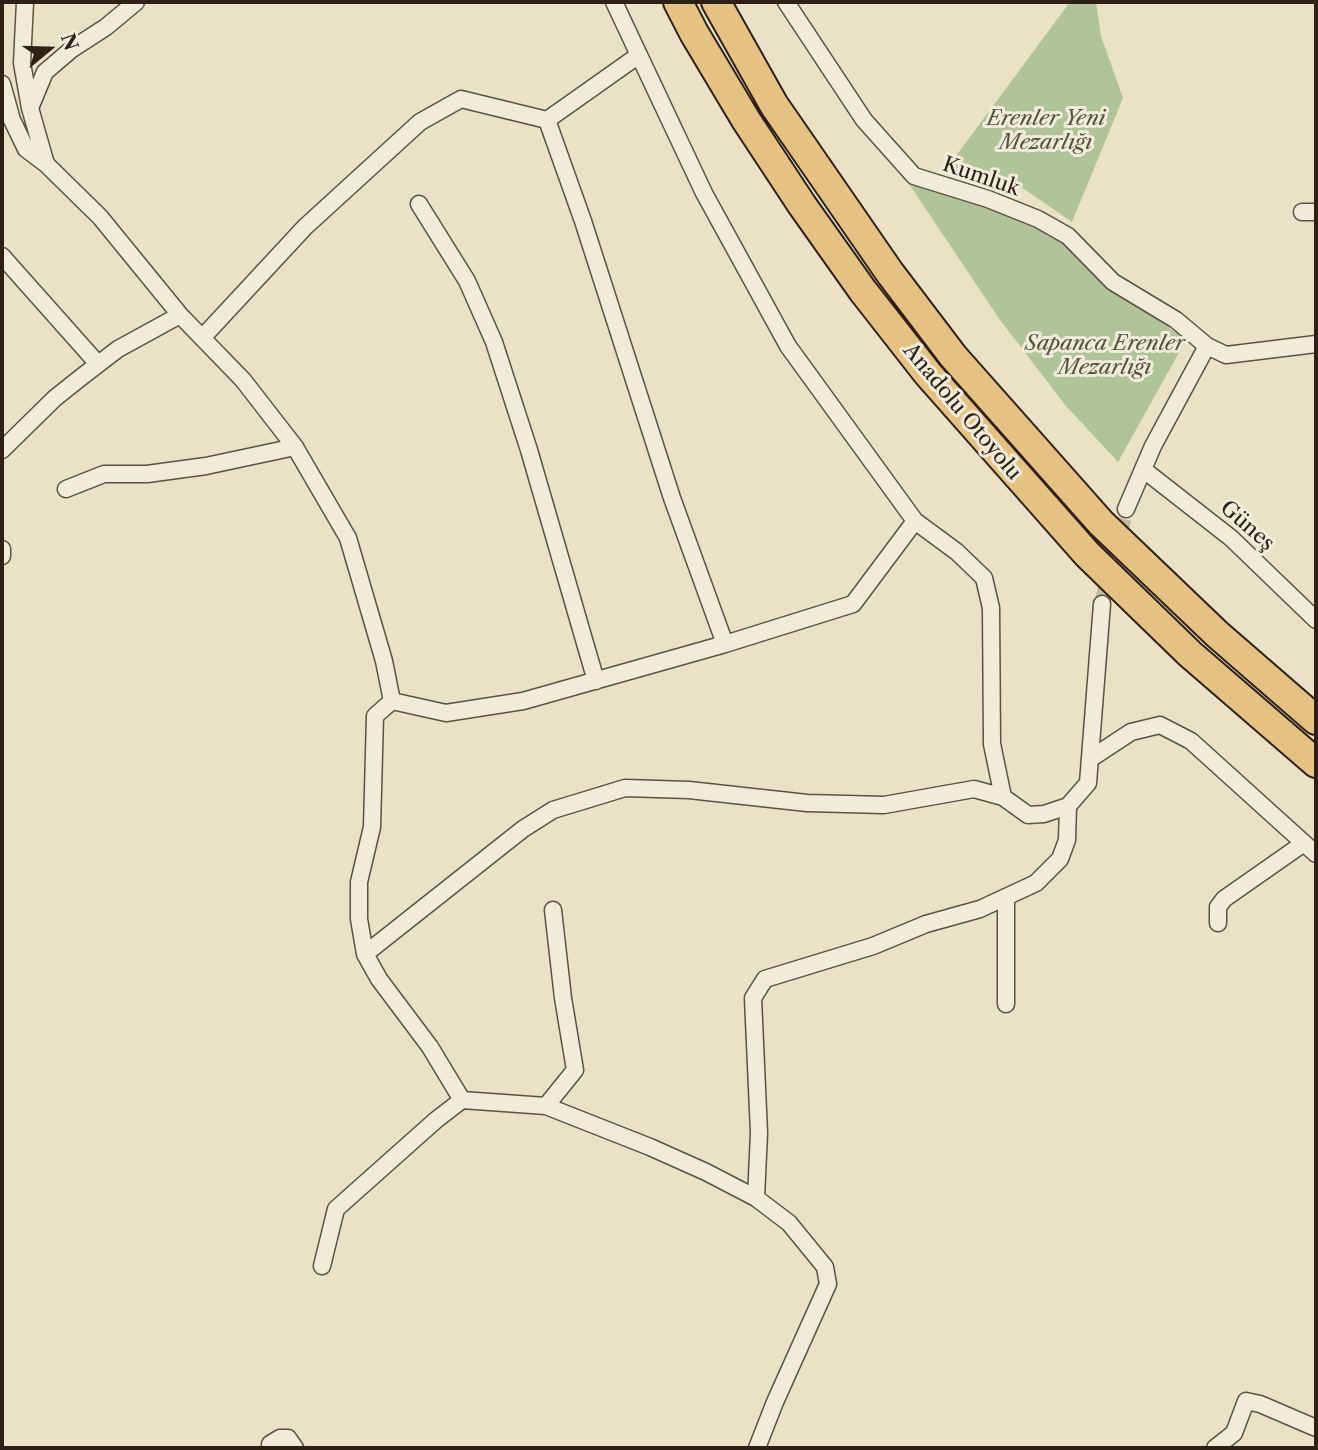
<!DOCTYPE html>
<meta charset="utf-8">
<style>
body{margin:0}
#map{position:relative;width:1318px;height:1450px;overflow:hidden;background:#eae2c6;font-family:"Libre Caslon Text",serif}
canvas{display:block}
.frame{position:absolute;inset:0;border:4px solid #2f2016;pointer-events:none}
.north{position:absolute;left:14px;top:14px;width:70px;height:70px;-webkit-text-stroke:5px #f1ecda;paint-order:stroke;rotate:71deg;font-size:19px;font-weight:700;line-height:28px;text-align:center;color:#2f2016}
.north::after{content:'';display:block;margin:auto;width:24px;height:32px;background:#2f2016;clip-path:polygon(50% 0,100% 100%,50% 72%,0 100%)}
</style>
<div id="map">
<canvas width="1318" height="1450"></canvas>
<div class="frame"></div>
<div class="north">N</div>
</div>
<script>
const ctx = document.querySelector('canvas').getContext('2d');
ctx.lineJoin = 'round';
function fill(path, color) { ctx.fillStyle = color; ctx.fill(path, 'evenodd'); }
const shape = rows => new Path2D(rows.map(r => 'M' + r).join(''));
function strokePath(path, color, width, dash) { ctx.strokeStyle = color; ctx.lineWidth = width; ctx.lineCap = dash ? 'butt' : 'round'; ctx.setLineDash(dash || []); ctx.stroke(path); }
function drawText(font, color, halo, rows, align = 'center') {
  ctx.font = font + ' "Libre Caslon Text",serif'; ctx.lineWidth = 6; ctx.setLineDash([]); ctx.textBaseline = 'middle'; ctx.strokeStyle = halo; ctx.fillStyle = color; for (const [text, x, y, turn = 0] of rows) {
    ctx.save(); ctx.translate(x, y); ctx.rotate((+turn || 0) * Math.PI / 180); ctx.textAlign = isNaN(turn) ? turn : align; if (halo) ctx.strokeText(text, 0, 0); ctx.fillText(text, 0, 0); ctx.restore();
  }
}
fill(shape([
 [1070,2,1096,2,1101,36,1123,98,1072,222,1024,189,947,168],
 [909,184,989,205,1065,241,1119,291,1186,340,1118,462,1066,406,1000,320]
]), '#b1c499');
strokePath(shape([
 [1102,604,1126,509]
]), '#c5bba3', 16, [16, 8]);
const minor = shape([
 [25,2,22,63,30,108,46,164,100,217,180,315,243,380,295,447,348,538,384,661,392,701],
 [614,2,704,193,788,346,915,521,957,552,984,578,991,608,992,744,1003,797,1028,815,1044,814,1068,806,1088,783,1102,604],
 [786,2,864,120,914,176,988,199,1038,219,1068,236,1113,282,1176,320,1207,346],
 [639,55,547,120,583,221,672,498,725,644],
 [2,84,12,120,26,149,46,164],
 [30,108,45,72,72,49,106,27,136,2],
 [419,204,467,281,494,342,529,450,596,681],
 [1302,212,1316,212],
 [2,256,98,364],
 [202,338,305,227,420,122,461,99,547,120],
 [2,450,55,398,84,375,118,349,180,315],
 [1144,470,1231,538,1316,620],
 [66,489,104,474,147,474,206,466,295,447],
 [1126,509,1153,446,1207,346,1226,355,1316,344],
 [2,549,2,556],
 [1090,759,1131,732,1160,725,1191,741,1316,854],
 [1006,897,1006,1004],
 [1218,923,1218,907,1224,899,1304,843],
 [365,954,523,829,553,810,625,788,689,790,807,803,884,805,974,789,1003,797],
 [462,1100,546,1106,650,1147,706,1172,756,1198,759,1133,753,998,765,979,873,946,926,924,980,909,1036,883,1060,859,1067,840,1068,806],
 [546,1106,575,1070,563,998,553,910],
 [756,1198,789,1223,825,1267,828,1284,775,1402,757,1448],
 [322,1266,336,1209,436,1120,462,1100,430,1047,379,979,365,954,359,919,359,882,372,827,375,716,392,701,446,713,523,701,725,644,853,604,915,521],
 [270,1444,280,1438,288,1438,295,1448],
 [1215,1448,1234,1433,1246,1401,1260,1404,1316,1428]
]);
const motorway = shape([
 [678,2,694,33,746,120,802,205,863,291,928,374,1087,554,1190,654,1316,763],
 [716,2,774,105,890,273,953,356,1101,523,1217,634,1316,720]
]);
strokePath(minor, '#5e5042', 19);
strokePath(motorway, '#2f2016', 32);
strokePath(minor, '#f1ecda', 16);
strokePath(motorway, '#e5c183', 28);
drawText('italic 21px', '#56513d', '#f1ecda', [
 ["Erenler Yeni",1046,119],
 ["Mezarlığı",1046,143],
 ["Sapanca Erenler",1105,344],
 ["Mezarlığı",1105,368]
]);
drawText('21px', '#2f2016', '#f1ecda', [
 ["Kumluk",981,177,19],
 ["Anadolu Otoyolu",962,412,50],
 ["Güneş",1247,526,41]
]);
</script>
